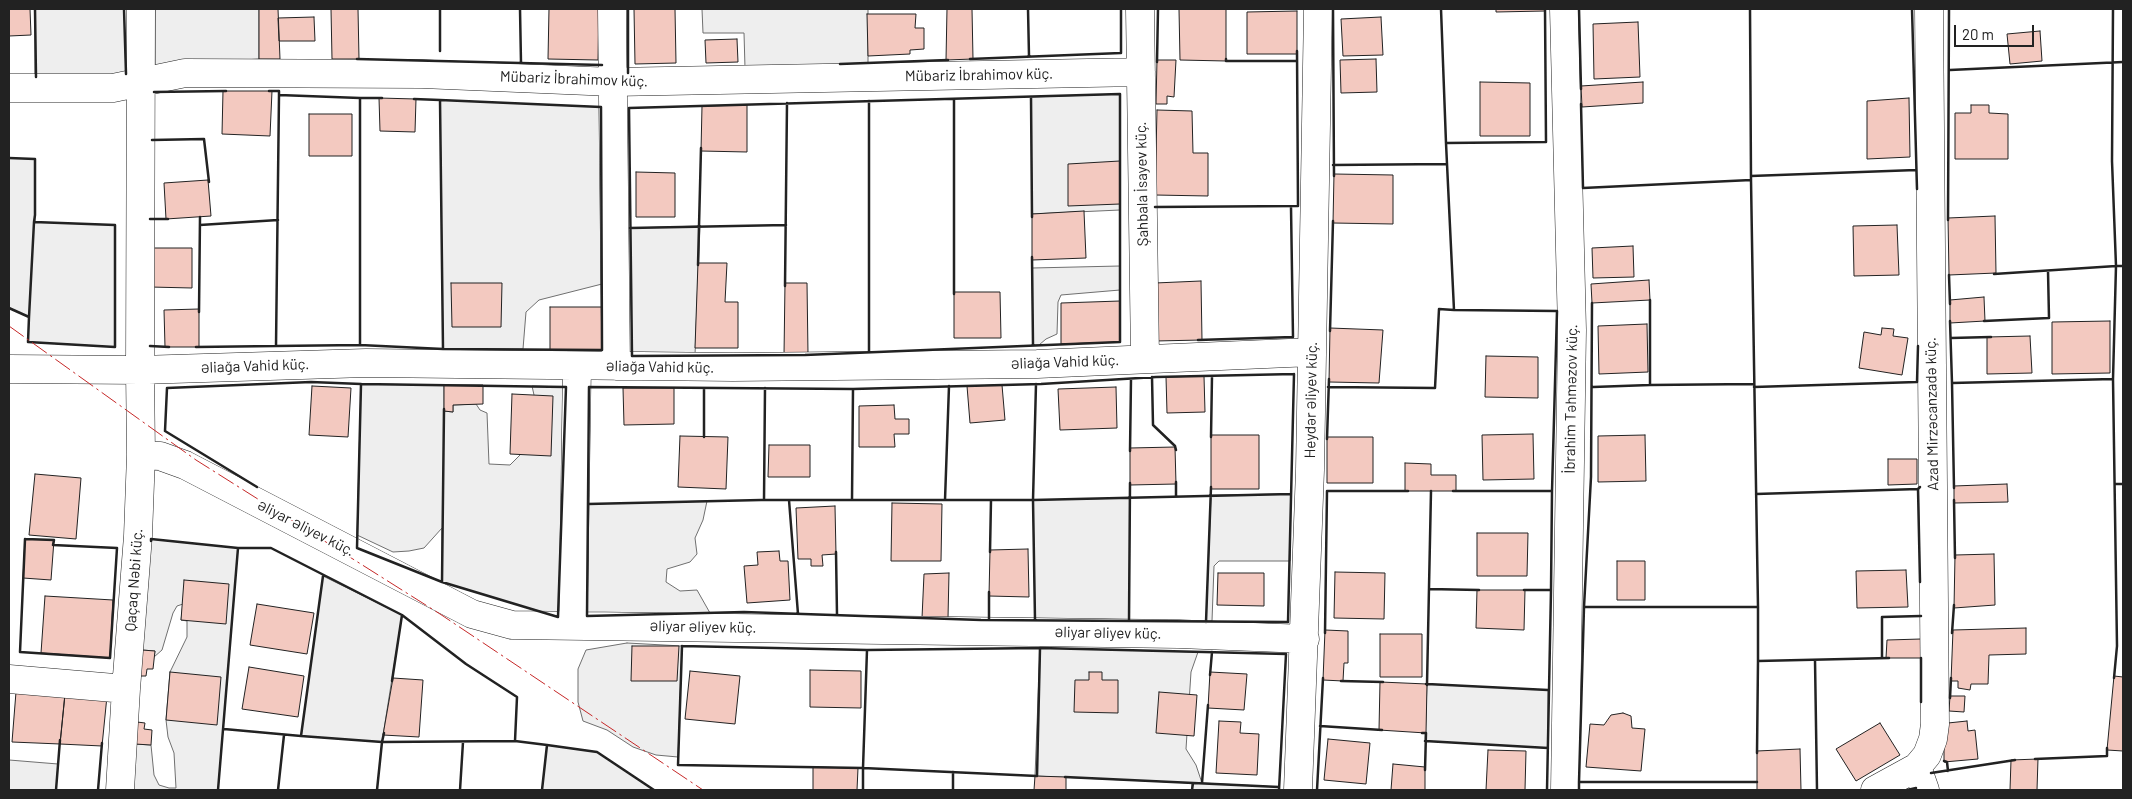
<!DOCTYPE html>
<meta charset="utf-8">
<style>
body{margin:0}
#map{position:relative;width:2132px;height:799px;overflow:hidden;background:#fff;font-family:Barlow,sans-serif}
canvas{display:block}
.frame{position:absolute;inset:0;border:10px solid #222;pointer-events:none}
.scale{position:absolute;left:1954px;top:25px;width:80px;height:22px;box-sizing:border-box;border:2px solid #222;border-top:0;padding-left:6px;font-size:15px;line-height:18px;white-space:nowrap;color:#222;-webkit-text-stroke:4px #fff;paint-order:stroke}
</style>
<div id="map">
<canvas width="2132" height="799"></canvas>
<div class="frame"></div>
<div class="scale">20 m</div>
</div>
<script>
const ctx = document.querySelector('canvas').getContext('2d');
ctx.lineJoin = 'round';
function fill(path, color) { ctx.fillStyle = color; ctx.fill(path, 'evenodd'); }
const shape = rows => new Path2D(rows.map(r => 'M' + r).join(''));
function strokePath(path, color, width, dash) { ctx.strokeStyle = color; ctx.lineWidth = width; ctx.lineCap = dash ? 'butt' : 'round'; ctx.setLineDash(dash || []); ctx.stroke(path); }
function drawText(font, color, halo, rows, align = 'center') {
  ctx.font = font + ' Barlow,sans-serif'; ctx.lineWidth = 4; ctx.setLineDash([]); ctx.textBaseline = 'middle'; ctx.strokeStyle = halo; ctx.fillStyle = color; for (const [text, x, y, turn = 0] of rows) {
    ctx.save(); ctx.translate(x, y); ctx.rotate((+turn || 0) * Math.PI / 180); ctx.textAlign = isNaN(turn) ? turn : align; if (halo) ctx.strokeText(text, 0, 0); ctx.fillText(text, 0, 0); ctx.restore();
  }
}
const green = shape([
 [35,9,124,9,126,76,35,77,35,9],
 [155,9,259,9,259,59,155,66,155,9],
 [702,9,868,9,868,63,745,68,744,33,703,33,702,9],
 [1120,94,1120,210,1032,214,1031,97,1120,94],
 [440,100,601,107,602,284,539,300,526,312,523,349,443,349,440,100],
 [9,158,35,159,35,222,115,225,115,347,28,342,29,317,9,308,9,158],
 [700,226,695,355,632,356,630,228,700,226],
 [1120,266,1120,290,1061,295,1058,302,1057,334,1046,339,1039,345,1033,345,1032,268,1120,266],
 [361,384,444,385,444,411,453,412,453,405,476,404,480,410,487,413,489,464,510,465,520,455,534,395,532,386,566,387,558,617,442,582,442,528,424,548,409,551,393,552,357,535,361,384],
 [1291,494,1290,561,1219,561,1214,566,1212,621,1206,622,1211,495,1291,494],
 [1130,498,1129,621,1035,620,1033,500,1130,498],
 [707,501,703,520,695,538,697,554,690,562,667,569,666,582,680,591,697,590,710,613,587,616,588,504,707,501],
 [151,539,238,548,218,790,131,790,135,744,151,745,154,775,159,785,169,788,176,788,174,753,168,737,166,720,170,672,187,637,187,621,181,620,183,604,177,606,173,613,162,650,154,657,155,651,142,650,151,539],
 [323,576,402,615,382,742,301,736,323,576],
 [627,643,682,646,678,757,656,755,633,747,607,730,583,721,578,702,578,669,586,650,627,643],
 [1040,648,1198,652,1191,672,1186,749,1196,765,1202,783,1279,787,1279,790,1192,790,1192,783,1035,776,1040,648],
 [1427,684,1548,690,1548,748,1425,741,1427,684],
 [547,745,597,752,654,790,542,790,547,745],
 [9,760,58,764,56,790,9,790,9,760]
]);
fill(green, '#eee');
strokePath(green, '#6f6f6f', 1);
const building = shape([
 [9,9,30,9,31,35,9,36,9,9],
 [259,9,278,9,280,59,259,59,259,9],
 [331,9,358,9,359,59,332,59,331,9],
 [549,9,599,9,598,60,548,59,549,9],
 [634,9,675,9,676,63,635,64,634,9],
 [947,9,972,9,973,59,946,60,947,9],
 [1179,9,1226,9,1226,61,1180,60,1179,9],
 [1496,9,1545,9,1545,11,1496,12,1496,9],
 [1297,11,1297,54,1247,54,1247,12,1297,11],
 [867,14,916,14,915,28,924,28,924,49,910,50,910,54,868,56,867,14],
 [314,17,315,41,279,41,278,18,314,17],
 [1381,17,1383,55,1343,56,1341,19,1381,17],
 [1638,22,1640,77,1594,79,1593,24,1638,22],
 [2040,31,2042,61,2010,64,2007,34,2040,31],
 [737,39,738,62,706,63,705,40,737,39],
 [1376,59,1377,92,1341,93,1340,60,1376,59],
 [1157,60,1176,60,1174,97,1167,96,1167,104,1156,104,1157,60],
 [1480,82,1530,83,1530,136,1480,136,1480,82],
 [1643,82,1643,103,1582,107,1581,86,1643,82],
 [223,91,272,91,270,136,222,134,223,91],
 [379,98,416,99,415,132,380,131,379,98],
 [1909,98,1910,157,1867,159,1867,101,1909,98],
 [747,105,747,152,701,151,702,106,747,105],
 [1971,105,1989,105,1989,113,2008,114,2008,159,1955,159,1955,113,1971,113,1971,105],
 [1157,110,1192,111,1193,153,1208,153,1208,196,1155,195,1157,110],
 [309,114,352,114,352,156,309,156,309,114],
 [1120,161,1120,204,1068,206,1068,164,1120,161],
 [636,172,675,173,675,217,636,217,636,172],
 [1334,174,1393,175,1393,224,1333,223,1334,174],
 [208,180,211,216,166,219,164,183,208,180],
 [1084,211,1086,258,1032,260,1032,214,1084,211],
 [1995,216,1996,273,1949,275,1948,218,1995,216],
 [1897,225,1899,275,1854,276,1853,226,1897,225],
 [1633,246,1634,277,1593,278,1592,248,1633,246],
 [150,248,192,248,192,288,150,287,150,248],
 [698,263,727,263,725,302,738,302,738,348,695,348,698,263],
 [1649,280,1650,300,1592,303,1591,284,1649,280],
 [1201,281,1202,340,1155,341,1155,283,1201,281],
 [451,283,502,283,501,327,452,327,451,283],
 [785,283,807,283,808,354,784,355,785,283],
 [954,292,1000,292,1001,338,954,338,954,292],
 [1984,297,1985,321,1950,323,1950,300,1984,297],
 [1120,301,1120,342,1061,344,1061,303,1120,301],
 [550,307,602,307,602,350,550,350,550,307],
 [199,309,199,347,165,347,164,310,199,309],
 [2110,321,2110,373,2052,374,2052,322,2110,321],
 [1647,324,1648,372,1599,374,1598,326,1647,324],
 [1330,328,1383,330,1379,383,1329,382,1330,328],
 [1882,328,1894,329,1893,336,1908,338,1902,375,1859,368,1864,332,1881,335,1882,328],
 [2030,336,2032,373,1987,374,1987,337,2030,336],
 [1486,356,1538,357,1538,398,1485,397,1486,356],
 [1204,376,1205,412,1167,413,1166,377,1204,376],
 [444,385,483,385,483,404,453,405,453,412,444,411,444,385],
 [1002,385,1005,420,970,423,967,386,1002,385],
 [312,386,351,388,348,437,309,435,312,386],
 [1116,387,1117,428,1060,430,1058,389,1116,387],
 [623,388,674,388,674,424,624,425,623,388],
 [512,394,553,396,551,456,510,454,512,394],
 [894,405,895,419,909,419,909,434,894,434,895,447,859,447,859,406,894,405],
 [1533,434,1534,479,1483,480,1482,435,1533,434],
 [1211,435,1259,435,1259,489,1211,489,1211,435],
 [1645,435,1646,481,1598,482,1598,436,1645,435],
 [680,436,728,437,726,489,678,487,680,436],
 [1327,437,1373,437,1373,483,1327,483,1327,437],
 [769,445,810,445,810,477,768,477,769,445],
 [1175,447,1176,484,1130,485,1130,448,1175,447],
 [1888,459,1917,459,1917,484,1888,485,1888,459],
 [1405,463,1431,464,1431,475,1456,475,1456,491,1405,491,1405,463],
 [35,474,81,478,76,539,29,535,35,474],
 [2007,484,2008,502,1954,503,1954,486,2007,484],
 [892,503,942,504,941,561,891,561,892,503],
 [835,506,836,554,822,555,823,566,811,566,811,559,798,559,796,508,835,506],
 [1477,533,1528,533,1527,576,1477,576,1477,533],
 [25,539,54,540,51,580,23,578,25,539],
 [1028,549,1029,597,989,596,990,550,1028,549],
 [779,551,780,561,788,561,790,600,747,603,744,566,758,565,757,552,779,551],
 [1994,554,1995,605,1954,608,1955,555,1994,554],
 [1617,561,1645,561,1645,600,1617,600,1617,561],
 [1906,570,1908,607,1857,608,1856,571,1906,570],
 [1335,572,1385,573,1384,619,1334,618,1335,572],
 [949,573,948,618,922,618,924,574,949,573],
 [1218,573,1264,573,1264,606,1217,605,1218,573],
 [184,580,229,584,226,624,181,620,184,580],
 [1477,590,1525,590,1524,630,1476,628,1477,590],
 [45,596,113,600,110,658,41,653,45,596],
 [257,604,314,613,307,654,250,645,257,604],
 [2026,628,2026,654,1989,655,1988,684,1971,684,1970,690,1958,688,1958,681,1951,681,1953,630,2026,628],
 [1325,630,1348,631,1348,663,1344,663,1343,681,1323,680,1325,630],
 [1380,634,1422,634,1422,677,1380,677,1380,634],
 [1921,639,1921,658,1886,658,1887,640,1921,639],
 [632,646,679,646,677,681,631,681,632,646],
 [142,650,155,651,153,669,147,669,146,676,140,676,142,650],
 [249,667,304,676,298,717,242,709,249,667],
 [810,670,861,671,861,708,810,707,810,670],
 [690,671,740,676,735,724,685,719,690,671],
 [170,672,221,677,217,725,166,720,170,672],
 [1089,672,1102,672,1102,680,1118,680,1118,713,1074,712,1075,680,1089,680,1089,672],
 [1210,672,1247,674,1244,710,1208,708,1210,672],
 [2114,676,2123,677,2123,751,2107,750,2114,676],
 [393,678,423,680,419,737,383,735,393,678],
 [1380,682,1427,684,1426,733,1379,730,1380,682],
 [16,692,65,694,60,744,12,742,16,692],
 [1159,692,1197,695,1194,736,1156,733,1159,692],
 [65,694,107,696,102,746,60,744,65,694],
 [1950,696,1965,696,1964,712,1949,711,1950,696],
 [1623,713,1631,716,1632,728,1645,729,1641,771,1586,767,1590,724,1604,725,1611,715,1623,713],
 [1219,721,1241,722,1240,733,1259,734,1257,775,1216,773,1219,721],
 [1967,721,1968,731,1975,730,1978,759,1944,762,1944,733,1948,723,1967,721],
 [137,722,145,723,144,729,152,730,151,745,135,744,137,722],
 [1880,723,1900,755,1856,781,1836,749,1880,723],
 [1328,739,1370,743,1366,784,1324,780,1328,739],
 [1800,749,1801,790,1757,790,1757,751,1800,749],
 [1488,750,1526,751,1525,790,1486,790,1488,750],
 [2038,759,2037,790,2010,790,2011,760,2038,759],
 [1393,764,1425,767,1425,790,1391,790,1393,764],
 [813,767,858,768,857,790,813,790,813,767],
 [1035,776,1066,777,1066,790,1034,790,1035,776]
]);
fill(building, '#f3c9c0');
strokePath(building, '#222', 1);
const minor = shape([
 [612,9,616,366],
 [1140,9,1145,358],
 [1564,9,1572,330,1565,790],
 [9,88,113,88,185,73,422,74,613,82,1141,72],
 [9,369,140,370,366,363,733,367,1037,364,1312,352],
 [141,455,160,456,185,465,472,614,512,625,1179,634,1305,639],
 [573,625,577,366],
 [9,679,126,689],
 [1917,767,1925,790],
 [120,790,126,689,138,536,141,455,140,370,141,9],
 [1298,790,1310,470,1318,9],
 [1875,790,1917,767,1927,755,1933,739,1935,724,1929,9]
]);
strokePath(minor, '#222', 29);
strokePath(minor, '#fff', 28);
strokePath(shape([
 [35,9,36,77],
 [124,9,126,74],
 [440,9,440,51],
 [520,9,521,63],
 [628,9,628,73],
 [1028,9,1029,56],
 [1333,9,1334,176],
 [1441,9,1446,143],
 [1545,9,1546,142,1446,143,1454,310,1557,311,1552,491],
 [1579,9,1581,89],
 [1750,9,1751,180],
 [1912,9,1917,189],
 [357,59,602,65],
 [970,59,1121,53,1121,9],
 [1226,59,1226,61,1297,61],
 [1157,62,1158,9],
 [840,64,948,60],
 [1950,70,2123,62],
 [269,91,279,91,279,95],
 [154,92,226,91],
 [1120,94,1120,342,805,355,632,356,629,108,1120,94],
 [1031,97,1032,217],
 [360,98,279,95,276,346,360,345],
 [382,98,360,98,360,345,443,349],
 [414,99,440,100],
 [440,100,601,107,602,350,443,349,440,100],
 [869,101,869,352],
 [1581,104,1583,188,1751,180,1758,607,1584,607,1591,477,1592,303],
 [152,140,204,139,209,182],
 [9,158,35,159,35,215,34,222,29,317,28,342,115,347,115,225,34,222],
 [1333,165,1447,164],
 [1751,176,1916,170],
 [1155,207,1298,206,1297,51],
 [150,219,168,219],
 [1948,220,1949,9],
 [200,225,278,220],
 [630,228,786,225],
 [1032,257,1033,345],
 [698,265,701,148],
 [1994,274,2116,266,2112,161,2113,9],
 [1949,275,1950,304],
 [785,286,787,103],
 [954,294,954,99],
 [9,308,29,317],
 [199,312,200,217],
 [1950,321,1952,383,2113,379,2116,266,2123,266],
 [1984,321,2049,318,2048,271],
 [1330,331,1333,221],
 [1951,338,1991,337],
 [1198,340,1293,337,1291,207],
 [150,346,169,347],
 [196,347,276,346],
 [1294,374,1288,622,981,620,744,612,587,616,589,387,853,389,1041,384,1156,377,1294,374],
 [1152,377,1153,425,1175,446,1176,450],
 [2113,379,2117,646,2114,678],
 [1952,383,1954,488],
 [361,384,566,387,558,617,442,582,357,548,361,384],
 [1650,385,1754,384],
 [1328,387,1435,388,1439,309,1454,310],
 [1593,387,1650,385,1650,300],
 [1754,387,1917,382,1918,346],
 [704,437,704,388],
 [1211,437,1212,376],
 [1327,439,1329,379],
 [1130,451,1131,379],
 [1176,482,1176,496],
 [2115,484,2123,484],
 [257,487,165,431,167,388,311,382,361,384],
 [1920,487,1918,489,1920,582],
 [1453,491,1552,491,1551,590],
 [1756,494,1918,489],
 [764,500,765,388],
 [789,500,798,614],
 [852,500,853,389],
 [945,500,949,386],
 [1954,500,1955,558],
 [588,504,761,500,1033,500,1291,494],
 [25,539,54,540,53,545,117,548,110,658,20,652,25,539],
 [151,541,151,539,238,548,218,790],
 [238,548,271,548,402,615,392,681],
 [836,552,837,615],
 [990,552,991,500],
 [442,582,444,409],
 [1429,589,1479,590],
 [1524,590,1551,590,1547,790],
 [1584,607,1579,782,1757,782],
 [1758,607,1758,661,1889,658],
 [989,620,989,592],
 [1035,620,1033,500,1036,384],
 [1129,621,1130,483],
 [1206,622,1211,487],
 [1325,633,1327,491,1408,491],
 [1952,633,1954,605],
 [682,646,867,650,863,768,678,765,682,646],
 [867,650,1040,648,1286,654,1279,790],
 [1882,658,1882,617,1921,616],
 [1921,658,1921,702],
 [1815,660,1817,790],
 [1210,675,1212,652],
 [1341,681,1383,682],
 [1426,684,1427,684,1431,491],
 [1427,685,1427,684,1548,690],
 [1950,698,1951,678],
 [1320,726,1382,730],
 [224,729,301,736,323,576],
 [1422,733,1426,733,1425,770],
 [301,736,382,742,384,733],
 [515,741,547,745,542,790],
 [1425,741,1548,748],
 [547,745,597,752,654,790],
 [1757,753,1758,661],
 [2035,759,2107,756,2107,748],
 [1944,761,1947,762,1948,771],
 [1931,773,2015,760],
 [1037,776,1040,648],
 [1065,777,1279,787],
 [1579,782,1579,790],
 [1202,783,1208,705],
 [56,790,60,740],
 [98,790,102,743],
 [278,790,284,735],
 [377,790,382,742,515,741,517,697,466,664,402,615],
 [460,790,463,742],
 [863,790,863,768,1037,776],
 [953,790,953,772],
 [1192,790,1193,783],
 [1317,790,1323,678],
 [1907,790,1916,788]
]), '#222', 2.5);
strokePath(shape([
 [9,326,196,460,440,614,703,790]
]), '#c62828', 1, [18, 4, 2.5, 4]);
drawText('15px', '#222', '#fff', [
 ["Mübariz İbrahimov küç.",979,75,-1],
 ["Mübariz İbrahimov küç.",574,79,2],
 ["Şahbala İsayev küç.",1142,184,-91],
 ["Əliağa Vahid küç.",1065,362,-2],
 ["Əliağa Vahid küç.",255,366,-2],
 ["Əliağa Vahid küç.",660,367,1],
 ["İbrahim Təhməzov küç.",1571,399,-89],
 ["Heydər Əliyev küç.",1311,400,-89],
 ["Azad Mirzəcanzadə küç.",1932,414,-91],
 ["Əliyar Əliyev küç.",306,528,27],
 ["Qaçaq Nəbi küç.",134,580,-86],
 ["Əliyar Əliyev küç.",703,627,1],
 ["Əliyar Əliyev küç.",1108,633,1]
]);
</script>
